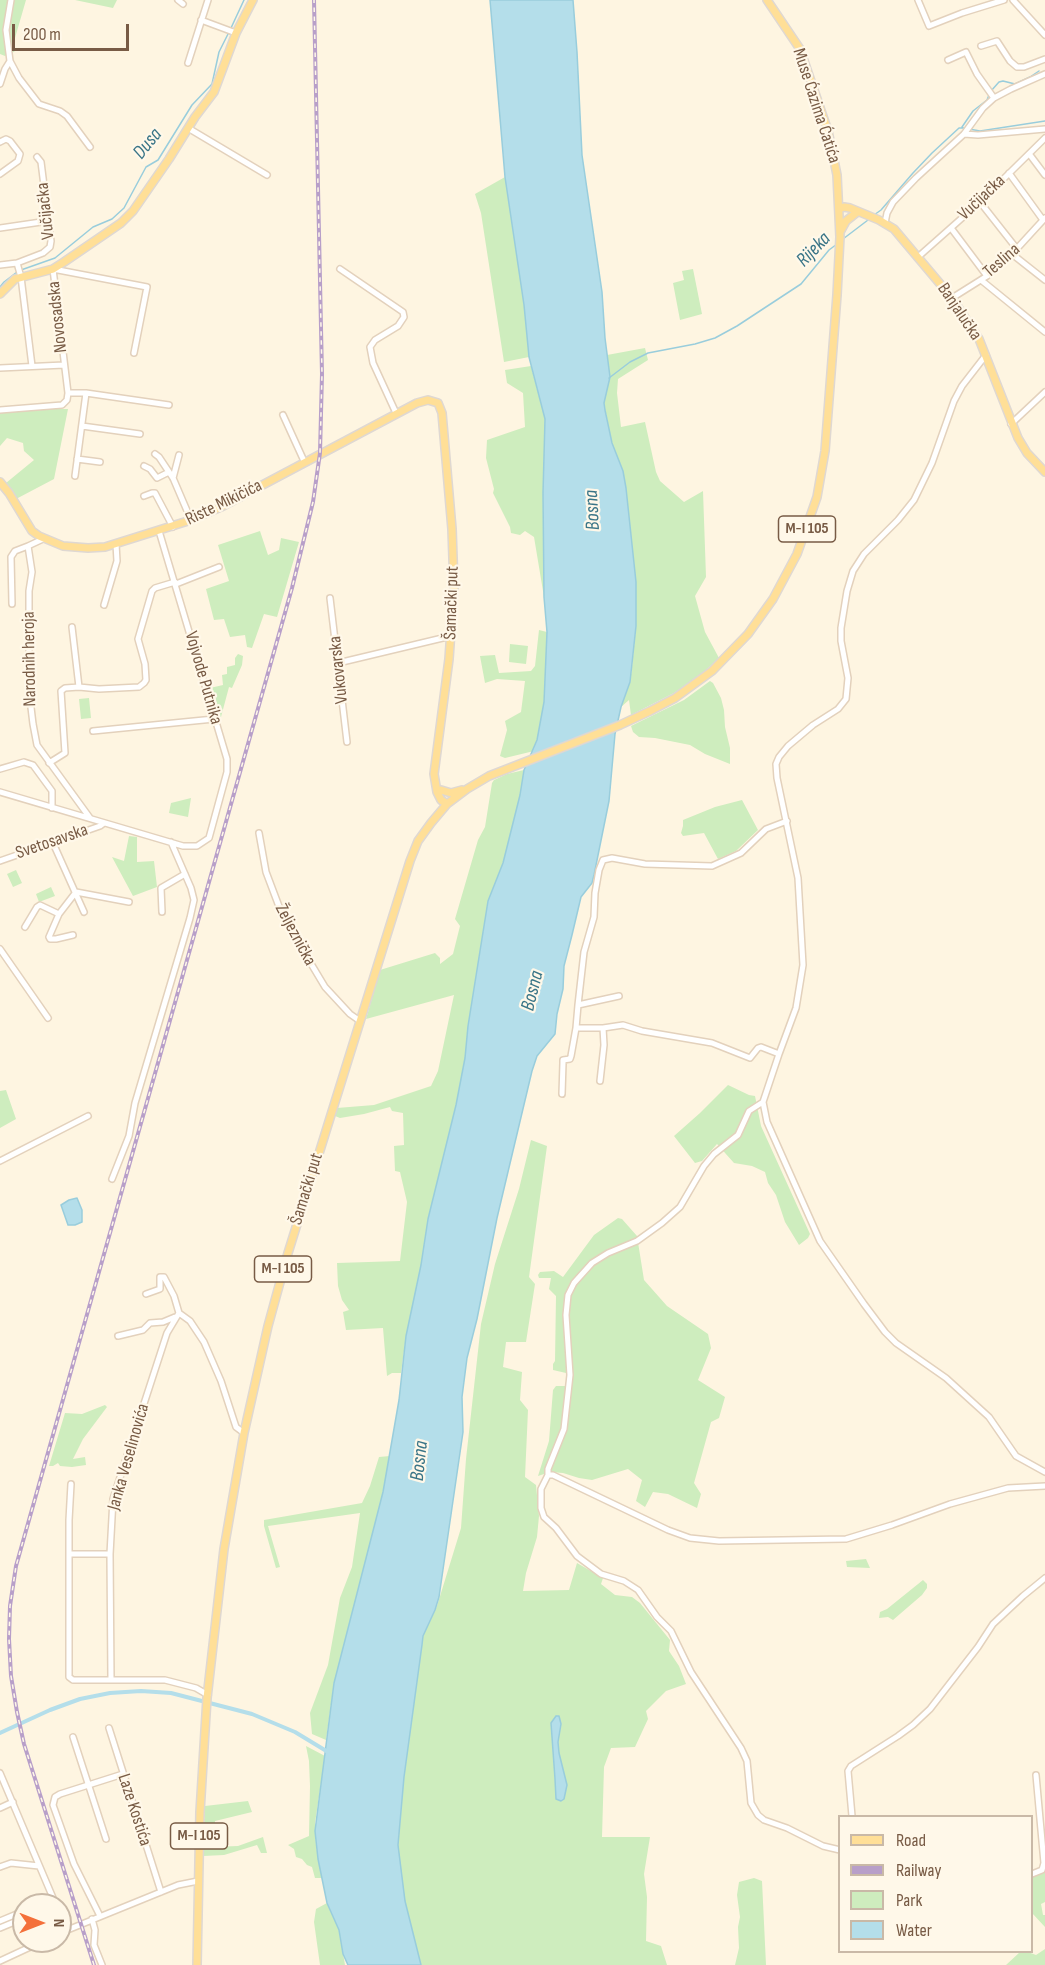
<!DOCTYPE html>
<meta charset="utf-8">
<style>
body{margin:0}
#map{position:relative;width:1045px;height:1965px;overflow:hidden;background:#fef5e1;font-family:"Sofia Sans Condensed",sans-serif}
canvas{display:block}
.legend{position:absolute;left:838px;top:1815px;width:195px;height:138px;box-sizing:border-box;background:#fff8e9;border:2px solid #c9b9a7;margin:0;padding:8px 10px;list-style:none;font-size:18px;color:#785b45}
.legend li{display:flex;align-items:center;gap:12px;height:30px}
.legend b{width:30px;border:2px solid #c9b9a7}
.north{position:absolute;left:12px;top:1893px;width:60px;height:60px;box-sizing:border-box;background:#fff8e9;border:2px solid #c9b9a7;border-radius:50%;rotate:90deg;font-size:16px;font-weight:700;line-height:24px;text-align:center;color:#785b45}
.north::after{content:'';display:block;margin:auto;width:21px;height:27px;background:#f4703a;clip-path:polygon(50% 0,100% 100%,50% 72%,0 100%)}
.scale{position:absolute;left:12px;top:24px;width:117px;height:27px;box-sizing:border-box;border:3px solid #785b45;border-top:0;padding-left:8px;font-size:18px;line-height:21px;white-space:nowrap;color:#785b45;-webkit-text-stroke:4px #fff8e9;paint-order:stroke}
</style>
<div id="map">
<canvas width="1045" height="1965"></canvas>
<ul class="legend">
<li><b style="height:8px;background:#ffdf97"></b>Road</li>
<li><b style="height:8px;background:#b89fc9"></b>Railway</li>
<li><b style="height:16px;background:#ceedbe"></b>Park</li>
<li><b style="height:16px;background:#b4deea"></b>Water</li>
</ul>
<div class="north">N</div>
<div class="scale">200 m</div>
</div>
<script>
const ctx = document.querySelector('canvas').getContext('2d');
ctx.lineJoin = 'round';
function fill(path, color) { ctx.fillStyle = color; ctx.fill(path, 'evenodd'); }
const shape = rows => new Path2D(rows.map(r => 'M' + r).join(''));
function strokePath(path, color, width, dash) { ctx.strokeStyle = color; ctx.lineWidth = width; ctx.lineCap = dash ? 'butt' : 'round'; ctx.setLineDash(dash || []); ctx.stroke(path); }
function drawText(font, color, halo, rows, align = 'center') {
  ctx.font = font + ' "Sofia Sans Condensed",sans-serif'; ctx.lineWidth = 4.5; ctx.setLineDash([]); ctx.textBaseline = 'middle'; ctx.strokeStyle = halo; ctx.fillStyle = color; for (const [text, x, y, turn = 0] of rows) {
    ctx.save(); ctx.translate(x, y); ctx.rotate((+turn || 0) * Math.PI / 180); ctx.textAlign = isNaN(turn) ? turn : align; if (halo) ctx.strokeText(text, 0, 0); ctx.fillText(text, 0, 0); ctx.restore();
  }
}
fill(shape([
 [0,0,9,0,8,54,5,56,0,54],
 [14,0,26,0,15,38,15,51,12,53,8,32],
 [75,0,117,0,113,8],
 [505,177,524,305,529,357,504,362,481,213,475,194],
 [693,269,702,314,680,320,673,283,684,280,682,271],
 [645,348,648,360,618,379,617,393,621,427,645,422,656,472,660,481,684,502,703,491,706,577,695,596,705,632,719,658,703,673,674,693,631,715,629,700,621,707,630,682,632,667,636,626,636,582,626,488,623,471,612,443,604,403,610,377,607,355],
 [531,366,545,419,543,494,544,597,534,537,525,531,520,535,511,533,510,527,493,493,494,489,486,458,487,440,525,427,523,393,507,383,505,370],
 [43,409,68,409,54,479,16,499,6,483,34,460,24,451,23,443,7,438,0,446,0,412],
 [260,531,268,555,279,550,281,538,299,542,277,617,264,614,252,648,247,647,245,635,230,637,224,619,214,620,206,589,229,581,218,545],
 [539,630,547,632,544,702,537,740,534,751,505,758,500,756,507,730,505,721,521,712,525,681,497,679,485,683,480,656,495,655,499,673,531,671,535,666],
 [510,644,528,646,526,664,509,662],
 [238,654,243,656,242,665,232,688,229,687,221,717,218,718,210,688,223,685,222,675,227,674,227,667,235,665,235,658],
 [710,681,713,683,721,698,724,710,725,727,730,748,730,764,705,754,690,745,655,738,639,737,633,732,631,726,684,700],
 [89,698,91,718,81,719,79,699],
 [524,770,520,795,503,863,488,901,468,1026,465,1058,456,1105,428,1219,421,1265,406,1336,401,1373,392,1373,387,1376,383,1328,346,1330,343,1312,349,1310,342,1300,338,1286,337,1263,400,1261,407,1202,400,1172,395,1171,394,1146,404,1145,403,1113,392,1111,390,1107,364,1114,340,1118,335,1116,337,1108,374,1105,431,1086,438,1071,454,995,366,1019,380,970,435,953,440,958,440,964,453,954,460,926,455,919,478,840,485,827,492,783,494,780,507,774],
 [191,798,188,817,169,813,171,803],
 [742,800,758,830,736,851,718,859,704,833,683,836,681,833,683,826,683,820,715,807],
 [129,836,137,837,137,862,154,861,157,887,133,896,112,857,124,861],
 [16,870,22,883,13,887,7,874],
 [51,887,55,896,39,902,36,894],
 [728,1085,749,1095,755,1096,761,1126,810,1234,808,1238,799,1245,785,1222,776,1195,768,1183,765,1172,752,1166,734,1163,717,1144,702,1161,695,1163,674,1136,700,1113],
 [6,1090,16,1119,0,1128,0,1091],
 [531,1140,547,1146,529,1277,535,1284,526,1342,506,1342,503,1367,522,1372,520,1400,528,1410,525,1477,536,1485,539,1516,537,1537,526,1573,523,1591,569,1590,577,1563,603,1578,601,1584,615,1595,632,1597,640,1603,670,1640,669,1651,679,1666,686,1684,666,1691,646,1711,648,1719,635,1747,611,1748,604,1767,602,1837,650,1837,644,1874,647,1897,646,1941,661,1946,667,1965,421,1965,405,1901,398,1845,404,1777,423,1636,437,1606,461,1528,466,1459,481,1324,495,1264,519,1189],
 [618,1218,622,1219,637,1236,644,1280,667,1306,708,1334,711,1348,698,1380,725,1397,719,1418,711,1422,694,1483,701,1494,697,1508,668,1494,653,1492,645,1507,636,1501,642,1480,628,1469,592,1480,579,1478,563,1473,550,1472,538,1476,549,1441,553,1390,556,1386,566,1386,567,1378,566,1373,553,1370,553,1364,555,1361,556,1296,549,1289,551,1278,539,1278,538,1275,540,1272,554,1271,563,1277,594,1235],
 [105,1405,107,1407,83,1439,73,1459,85,1457,86,1465,72,1467,60,1466,58,1463,53,1466,49,1466,65,1413,82,1414],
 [390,1456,381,1502,334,1683,326,1740,312,1734,310,1713,328,1665,340,1598,352,1567,360,1513,268,1526,280,1567,276,1568,264,1526,264,1520,362,1503,370,1486,379,1457],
 [866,1559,870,1568,847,1567,846,1561],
 [923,1580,927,1584,927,1588,922,1595,893,1620,888,1617,879,1618,880,1612,887,1609],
 [306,1746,325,1756,315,1823,316,1845,322,1878,315,1878,312,1867,307,1865,302,1859,296,1857,294,1849,288,1845,309,1836,310,1786,309,1761],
 [248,1801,252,1812,215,1821,213,1847,238,1846,263,1837,267,1853,261,1853,257,1845,224,1855,203,1856,205,1806],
 [1045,1870,1045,1902,1041,1904,1043,1915,1045,1915,1045,1927,1032,1913,1032,1875],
 [754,1878,762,1881,766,1965,735,1965,739,1948,738,1927,740,1917,737,1895,739,1882],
 [327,1903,339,1930,345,1965,320,1965,314,1922,316,1909],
 [1045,1949,1045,1965,1006,1965,1020,1952,1028,1952,1036,1955]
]), '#ceedbe');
const water = shape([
 [490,0,573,0,577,52,582,155,602,292,605,338,610,377,604,403,605,410,612,443,623,471,626,488,636,582,636,626,630,682,621,707,615,734,609,801,594,875,592,883,581,897,572,935,564,966,563,989,557,1014,555,1034,537,1056,532,1071,497,1218,477,1319,467,1358,462,1397,463,1432,439,1597,435,1610,423,1636,422,1645,404,1777,398,1845,405,1901,421,1965,348,1965,343,1954,339,1930,327,1903,318,1859,315,1831,334,1683,383,1492,399,1400,406,1336,421,1265,428,1219,456,1105,465,1058,468,1026,488,901,503,863,520,795,524,770,537,740,544,702,547,632,544,597,543,493,545,419,529,357,524,305,505,177,490,0],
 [77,1198,82,1210,82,1222,75,1225,68,1225,61,1205,69,1200,77,1198],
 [556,1716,559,1716,561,1724,558,1742,559,1753,567,1785,564,1799,561,1801,556,1799,555,1779,551,1723,556,1716]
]);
fill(water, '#b4deea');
strokePath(water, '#99cddc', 1.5);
strokePath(shape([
 [231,28,244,0],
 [991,91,999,82,1003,81,1015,84,1030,77,1039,71],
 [962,127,973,111,987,100,989,95],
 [969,129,980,131,1045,121],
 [874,215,881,210,913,173,932,153,959,128,964,128],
 [843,239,868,220],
 [21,270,55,258,93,227,112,219,124,208,146,167,158,160,192,105,212,84,219,52,229,32],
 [0,287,4,282,17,272],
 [609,378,630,362,648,353,695,344,715,338,737,326,801,284,829,250,837,244]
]), '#99cddc', 1.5);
strokePath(shape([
 [0,1733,50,1710,80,1699,110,1693,141,1691,171,1693,252,1714,295,1732,328,1752]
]), '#b4deea', 4);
const minor = shape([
 [11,0,6,30,10,61,19,78,39,104,60,111,67,116,90,147],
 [178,0,183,4],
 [918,0,929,26,962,13,1004,0],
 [1013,0,1045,35],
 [201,20,236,33],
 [981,46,997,41,1010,61,1017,67,1024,67,1045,59],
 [948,60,966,52,977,74,994,98],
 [188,63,208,0],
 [0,84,5,69,10,61],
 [188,128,267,175],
 [964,134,978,135,1045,129],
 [0,142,6,139,10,141,20,154,18,161,0,174],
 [1030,155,1045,175],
 [1009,173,1043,220],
 [980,202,1017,249],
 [885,223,887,213,893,202,916,178,964,134,983,108,994,98,1011,89,1045,74],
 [0,228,48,221],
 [951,228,987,276],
 [1012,254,1045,280],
 [918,257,980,202,1045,138],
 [17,263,21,277,32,366],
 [0,265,17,263,43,253,50,247,51,241,41,162,37,157],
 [340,269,403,312,404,317,398,326,375,340,370,347,373,363,396,413],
 [981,280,1045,332],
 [952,298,987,276,1012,254,1045,218],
 [986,355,962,386,954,401,932,463,914,500,898,520,864,554,853,571,847,591,841,628,841,641,848,678,846,699,838,709,813,725,788,746,779,757,776,764,777,778,798,878,803,965,796,1008,779,1054,763,1102,767,1122,820,1241,864,1304,885,1332,896,1343,946,1378,989,1417,1016,1456,1045,1472],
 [0,368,64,365],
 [68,393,86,393,169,405],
 [0,410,62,405,67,400,68,393,53,269,147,287,134,353],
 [283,415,304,461],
 [1011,424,1045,392],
 [82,426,140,434],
 [155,454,159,457,173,478,191,520],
 [77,459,100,462],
 [144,466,150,469,157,478,169,472],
 [75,476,86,393],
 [173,478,179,455],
 [144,496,152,493,155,493,173,527],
 [43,539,28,546,32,572,29,591,29,691,33,724,37,745,90,818],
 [176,584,219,567],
 [330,598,347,742],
 [12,604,11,557,15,551,28,546],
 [104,605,117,561,116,544],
 [72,627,79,687,99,689,139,687,144,683,146,680,145,664,138,639,152,591,155,588,175,582],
 [338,663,451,636],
 [93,731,214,719],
 [49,763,65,753,61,691,65,688,79,687],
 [0,769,24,762,33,765,52,791,52,808],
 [0,792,183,846,197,846,209,838,227,772,227,759,159,531],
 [259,833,266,872,283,917,325,987,350,1014,360,1021],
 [53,843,84,912],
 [0,861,100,826,104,823],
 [162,912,161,888,185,874],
 [25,927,37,907,40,905,59,914],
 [73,935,56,939,50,939,49,937,59,914,76,892,129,902],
 [0,949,48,1018],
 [578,1005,584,952,594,917,595,893,599,870,603,860,612,858,645,864,712,866,741,853,766,829,787,821],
 [576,1028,603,1028,604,1045,600,1081],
 [603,1028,623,1025,642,1031,712,1043,750,1058,758,1048,761,1047,779,1054],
 [562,1094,563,1063,563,1060,570,1059,571,1056,576,1028,578,1005,619,996],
 [763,1102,749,1111,738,1135,714,1154,704,1166,680,1207,662,1223,637,1241,608,1253,592,1263,574,1283,568,1295,566,1315,570,1375,564,1429,548,1469,548,1475,541,1489,541,1508,544,1517,556,1528,577,1556,601,1574,624,1581,638,1590,657,1617,671,1631,691,1672,741,1748,747,1761,751,1803,758,1815,764,1820,787,1828,823,1846,840,1850],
 [0,1161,88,1116],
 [112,1179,129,1136,135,1103,190,918,194,900,191,888,171,842],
 [146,1294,160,1289,160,1277,164,1277,174,1296,179,1313,190,1321,204,1342,221,1381,236,1427,244,1433],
 [118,1336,143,1330,150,1323,163,1322,175,1317],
 [548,1475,553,1475,668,1530,690,1538,719,1541,846,1539,892,1525,950,1504,1008,1488,1045,1486],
 [71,1484,69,1520,69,1677,73,1680,165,1680,196,1688,208,1695],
 [69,1554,110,1554],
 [111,1679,110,1554,113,1499,167,1333,179,1313],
 [109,1728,161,1892],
 [73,1737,106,1839],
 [0,1773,56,1905],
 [0,1808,13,1802],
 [852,1816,848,1771,851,1766,898,1736,913,1725,930,1709,978,1647,993,1624,1023,1596,1045,1578],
 [0,1867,11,1863,39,1866],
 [1032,1874,1042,1870,1044,1863,1036,1775],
 [37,1905,53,1898],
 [60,1913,68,1929],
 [100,1916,74,1864,53,1805,55,1797,60,1794,123,1774],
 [92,1919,95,1930,94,1945,102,1965],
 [0,1921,24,1911],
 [0,1928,24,1918],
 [60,1933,178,1885,198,1881],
 [0,1961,43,1941]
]);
const major = shape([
 [839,209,844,207,850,208,879,220,894,229,952,298,979,339,1018,438,1027,453,1045,472],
 [840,232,846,221,856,213],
 [0,294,15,279,53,269,64,262,121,223,133,211,169,159,195,117,214,92,236,33,253,0],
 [0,482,9,493,32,531,39,536,63,546,88,548,105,547,191,520,221,507,417,403,428,400,438,403,442,413,452,529,454,587,449,659,434,774,437,792,441,800,447,804],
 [441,790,451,793,462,790],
 [197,1965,200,1812,207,1698,224,1549,244,1433,268,1326,288,1253,410,861,418,841,431,823,447,804,467,789,489,776,620,725,650,711,675,698,712,671,748,634,773,599,797,554,817,497,825,451,837,295,840,237,837,175,828,131,800,49,767,0]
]);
strokePath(minor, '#e3d1bc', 8);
strokePath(major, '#dfd8d2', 10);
strokePath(minor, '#fff', 5);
strokePath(major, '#ffdf97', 7);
const rail = shape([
 [94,1965,24,1744,17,1712,11,1676,9,1639,10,1606,16,1566,292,588,313,502,320,453,322,374,314,0]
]);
strokePath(rail, '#b89fc9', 4);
strokePath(rail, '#fff8e9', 1.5, [4.5]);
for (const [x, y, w] of [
 [807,529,57],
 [283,1269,57],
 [199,1836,57]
]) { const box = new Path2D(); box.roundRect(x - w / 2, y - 13, w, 26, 4.5); ctx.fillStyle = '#fff8e9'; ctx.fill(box); strokePath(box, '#785b45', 1.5); }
drawText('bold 16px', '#785b45', null, [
 ["M-I 105",807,529],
 ["M-I 105",283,1269],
 ["M-I 105",199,1836]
]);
drawText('18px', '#785b45', '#fff8e9', [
 ["Muse Ćazima Ćatića",816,106,72],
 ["Vučijačka",982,198,-43],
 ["Vučijačka",46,211,-96],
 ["Teslina",1002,261,-41],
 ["Banjalučka",959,312,56],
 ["Novosadska",58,317,-96],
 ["Riste Mikičića",224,503,-26],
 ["Šamački put",452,603,-88],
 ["Narodnih heroja",30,659,-91],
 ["Vukovarska",339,670,-96],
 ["Vojvode Putnika",203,678,74],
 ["Svetosavska",52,842,-19],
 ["Željeznička",295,935,62],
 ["Šamački put",307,1189,-73],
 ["Janka Veselinovića",129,1457,-74],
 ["Laze Kostića",134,1810,72]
]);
drawText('italic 20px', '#3a7587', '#fff8e9', [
 ["Dusa",148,144,-51],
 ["Rijeka",814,250,-46],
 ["Bosna",593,510,-93],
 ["Bosna",533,991,-76],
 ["Bosna",420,1461,-84]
]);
</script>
